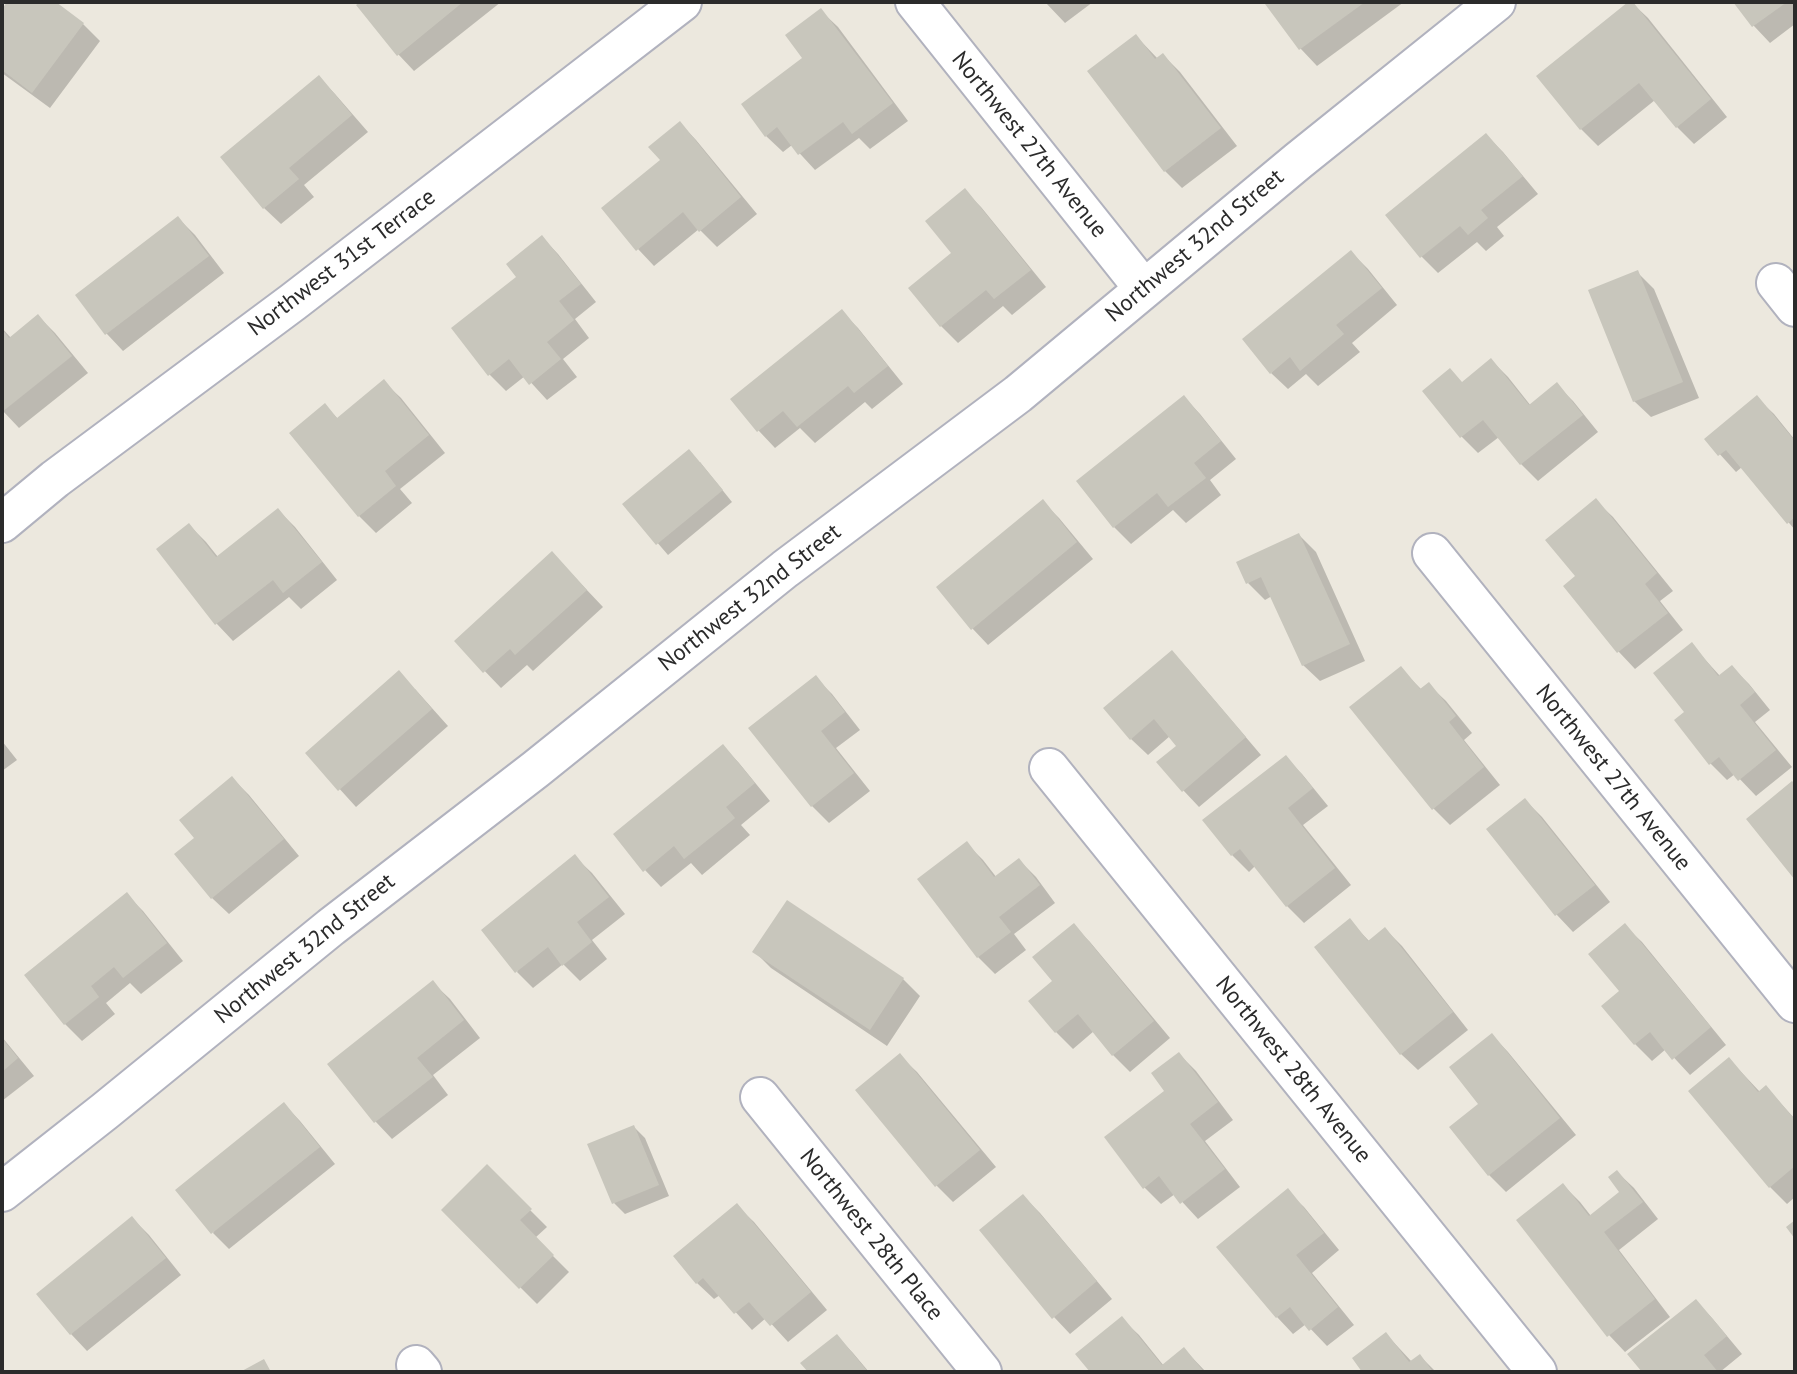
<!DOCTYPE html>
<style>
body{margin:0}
#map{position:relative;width:1797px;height:1374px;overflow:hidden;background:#ece8de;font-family:"PT Sans",sans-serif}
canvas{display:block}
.frame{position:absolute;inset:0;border:4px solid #2b2b2b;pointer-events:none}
</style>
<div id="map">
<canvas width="1797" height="1374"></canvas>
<div class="frame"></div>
</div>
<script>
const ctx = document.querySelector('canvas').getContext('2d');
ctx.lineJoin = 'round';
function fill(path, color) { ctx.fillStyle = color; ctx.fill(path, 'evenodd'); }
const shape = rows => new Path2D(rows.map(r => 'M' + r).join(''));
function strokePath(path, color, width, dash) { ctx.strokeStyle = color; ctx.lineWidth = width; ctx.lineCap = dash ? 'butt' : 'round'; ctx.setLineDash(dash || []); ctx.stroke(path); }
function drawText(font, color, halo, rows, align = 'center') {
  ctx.font = font + ' "PT Sans",sans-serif'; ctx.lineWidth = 5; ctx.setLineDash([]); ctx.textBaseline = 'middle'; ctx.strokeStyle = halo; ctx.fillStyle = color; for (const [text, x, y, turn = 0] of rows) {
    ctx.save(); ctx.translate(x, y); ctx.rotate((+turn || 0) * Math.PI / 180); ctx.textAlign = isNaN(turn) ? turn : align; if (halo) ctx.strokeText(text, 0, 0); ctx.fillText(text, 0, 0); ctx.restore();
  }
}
fill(shape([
 [9,2,53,2,83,24,100,41,50,108,2,73,2,12],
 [363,2,501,2,414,71,398,54,359,5],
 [1045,2,1093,2,1065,23],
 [1271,2,1404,2,1317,66,1301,49,1268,4],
 [1631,2,1648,18,1727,117,1694,144,1677,127,1655,100,1598,146,1581,129,1538,76],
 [1735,2,1795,2,1795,24,1770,43,1754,26],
 [821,11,838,27,908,121,870,149,859,138,815,170,792,145,783,152,766,136,805,59],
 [1136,36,1158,59,1163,55,1180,72,1237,146,1182,188,1165,171,1090,72],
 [319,77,335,94,368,132,304,185,314,197,281,224,264,208],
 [680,123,696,140,757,214,717,247,699,229,654,266,638,249,662,160],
 [1486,135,1503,152,1538,194,1497,227,1504,236,1486,251,1477,242,1438,273,1422,257,1388,215],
 [965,191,981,207,1046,287,1012,315,1003,306,958,343,941,326,910,288,953,253],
 [178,218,195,235,224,273,123,351,107,334,77,295],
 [542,237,558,254,596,302,575,319,589,338,563,359,577,377,547,400,525,376,506,391,490,375,454,328,518,277],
 [1351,252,1368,269,1397,305,1352,343,1360,352,1318,386,1306,374,1288,389,1271,373],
 [1637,272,1654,289,1699,398,1651,417,1634,401],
 [842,312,858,328,903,384,872,409,865,402,815,443,800,428,775,448,759,431,733,399],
 [38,316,55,333,88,373,19,428,2,410,2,328,11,338],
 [1491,360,1508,377,1531,406,1557,385,1573,401,1598,432,1538,481,1521,464,1499,437,1478,453,1462,437,1425,391,1463,384],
 [384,382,401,398,445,453,400,489,412,503,376,533,359,516,325,405,338,419],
 [1184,397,1200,414,1236,459,1210,480,1221,495,1186,523,1173,510,1131,544,1114,527],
 [1757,398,1774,414,1795,440,1795,530,1742,467,1736,472,1707,440],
 [700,462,732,502,668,555,624,504],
 [1596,501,1613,517,1673,591,1660,601,1683,630,1635,669,1619,652,1565,586,1578,576],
 [1043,502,1059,518,1093,559,988,645,972,628],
 [278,510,295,527,337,580,301,609,289,597,233,641,217,624,158,549,189,525,206,542,218,557],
 [1299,535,1316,552,1365,661,1320,681,1303,665,1272,596,1265,600,1248,583],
 [568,570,603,607,533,671,527,665,501,688,456,641],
 [1692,645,1720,676,1732,667,1749,684,1770,710,1755,722,1792,767,1756,796,1735,774,1727,780,1710,763,1687,712],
 [1172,652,1188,669,1261,755,1199,807,1183,790,1179,746,1170,736,1148,755,1131,739],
 [1400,668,1422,690,1429,685,1446,701,1472,733,1464,740,1500,785,1450,825,1433,808],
 [816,678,832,694,860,730,836,748,870,791,829,823,812,806],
 [415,689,448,726,356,807,307,753],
 [2,741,17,760,2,771],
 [723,746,739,763,770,801,741,825,750,835,702,875,691,863,661,887,645,870],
 [1285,757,1302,774,1328,806,1303,825,1351,885,1304,923,1287,906,1255,866,1249,872,1232,855],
 [232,778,249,795,299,856,229,914,212,898,196,838],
 [1525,800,1542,817,1610,902,1573,932,1557,915,1488,829],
 [966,843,983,860,997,878,1019,860,1036,877,1055,903,1014,934,1026,950,995,974,978,957],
 [575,857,592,873,625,914,592,940,607,959,580,981,563,964,533,988,517,972],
 [127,895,143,911,183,961,141,994,130,983,106,1003,115,1014,82,1041,65,1024,26,975],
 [1350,921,1370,942,1385,929,1402,946,1468,1030,1418,1070,1401,1054],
 [1074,926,1090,942,1170,1038,1130,1072,1113,1055,1094,1031,1073,1049,1056,1032,1031,1001,1055,981],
 [1625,926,1642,942,1726,1045,1690,1075,1666,1049,1652,1061,1635,1044,1621,991],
 [754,951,903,979,920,996,887,1046,771,968],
 [433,983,450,999,480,1038,433,1075,448,1095,392,1139,376,1122,330,1064],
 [1492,1035,1508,1052,1576,1135,1506,1192,1489,1175,1481,1104],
 [2,1037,34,1076,2,1101],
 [1179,1054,1196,1071,1233,1120,1205,1141,1240,1187,1198,1219,1175,1194,1161,1204,1144,1187,1166,1092],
 [900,1056,917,1072,996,1167,953,1202,937,1186,858,1090],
 [1729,1059,1760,1092,1766,1087,1795,1119,1795,1197,1787,1204,1770,1187],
 [284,1104,300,1121,335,1164,229,1249,213,1233],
 [634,1127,645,1138,669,1196,625,1214,614,1203],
 [487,1167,547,1227,535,1238,569,1272,537,1304,443,1210],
 [1617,1172,1634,1188,1658,1219,1619,1250,1670,1317,1625,1352,1609,1335,1563,1185,1580,1202,1591,1216,1622,1192],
 [1287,1191,1304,1207,1339,1250,1312,1273,1354,1325,1327,1346,1306,1324,1293,1334,1277,1317],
 [1023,1196,1040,1213,1112,1299,1070,1334,1054,1317],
 [737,1206,754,1222,827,1310,788,1342,766,1318,752,1330,720,1295,714,1299,697,1283],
 [132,1218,149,1235,181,1275,87,1351,71,1334],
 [1696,1301,1712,1318,1742,1354,1720,1372,1644,1372,1630,1355],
 [1122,1319,1139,1335,1164,1366,1184,1349,1206,1372,1092,1372,1078,1354],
 [1386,1334,1412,1362,1420,1356,1436,1372,1364,1372,1354,1359],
 [837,1336,853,1353,869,1372,810,1372,803,1364]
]), '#0003');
fill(shape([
 [7,2,56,2,84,23,32,93,2,70,2,9],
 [360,2,463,2,397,56,356,5],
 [1268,2,1365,2,1299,50,1265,4],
 [1628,2,1633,2,1711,99,1676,128,1639,83,1580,130,1536,76],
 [1733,2,1787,2,1752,27],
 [821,8,893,103,852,134,843,122,798,155,777,127,765,137,741,104,802,58,785,35],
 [1136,34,1155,59,1163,53,1221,128,1164,172,1087,71],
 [319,75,352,115,289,168,299,179,263,209,220,157],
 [680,121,741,197,699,232,683,212,636,251,601,208,660,160,648,147],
 [1486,133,1523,176,1481,210,1488,218,1468,235,1460,226,1420,258,1385,215],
 [965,188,1031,270,994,299,986,290,940,327,908,288,951,253,925,221],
 [178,216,209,256,105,335,75,295],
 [542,235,581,284,559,301,574,320,547,342,561,359,529,385,509,359,488,376,451,328,516,277,506,264],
 [1351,250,1382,288,1336,325,1344,334,1300,371,1290,357,1270,374,1242,339],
 [1638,270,1683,382,1633,402,1588,290],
 [842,309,888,366,854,393,848,386,797,427,783,411,757,432,730,399],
 [38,314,72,356,2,412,2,329,9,338],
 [1491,358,1529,405,1557,382,1583,415,1520,465,1483,420,1460,438,1422,391,1450,368,1462,382],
 [384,379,429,435,385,471,396,486,358,517,289,433,325,403,337,418],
 [1184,395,1221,441,1194,463,1206,478,1168,507,1157,493,1113,528,1076,481],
 [1757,395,1795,441,1795,517,1787,524,1726,450,1718,456,1704,439],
 [689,449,723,490,656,545,622,504],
 [1596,498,1657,573,1645,584,1668,613,1617,653,1563,586,1575,576,1545,540],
 [1043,499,1077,542,971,630,936,587],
 [278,508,322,562,283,593,273,580,215,625,156,549,189,523,216,557],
 [1299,533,1350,644,1302,666,1261,577,1246,584,1236,562],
 [552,551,587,590,515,655,510,649,483,673,454,641],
 [1692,642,1718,676,1732,665,1755,692,1740,705,1776,750,1738,781,1719,757,1709,765,1674,720,1684,712,1653,673],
 [1172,650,1246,737,1182,792,1156,762,1176,746,1154,719,1130,740,1103,708],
 [1401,666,1420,689,1429,682,1456,716,1449,722,1484,767,1432,810,1349,707],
 [399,670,432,709,338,791,305,753],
 [816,675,845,712,821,731,854,773,811,807,748,728],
 [723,744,755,783,726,807,735,818,684,859,674,846,643,872,613,834],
 [1286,755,1313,788,1288,808,1335,868,1286,907,1240,849,1231,856,1202,820],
 [232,776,284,839,211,899,174,854,194,838,179,820],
 [1792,781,1795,784,1795,880,1746,819],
 [1525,798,1595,885,1555,916,1486,829],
 [967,841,994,877,1019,858,1040,885,999,917,1011,932,977,958,917,879],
 [575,854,609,897,577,922,592,942,562,966,548,947,515,973,481,930],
 [127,892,167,943,123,978,114,967,91,986,99,997,64,1025,24,975],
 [787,900,904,978,870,1030,752,952],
 [1350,918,1368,941,1385,927,1453,1012,1400,1055,1314,947],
 [1074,923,1154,1021,1112,1056,1078,1014,1055,1033,1028,1001,1052,981,1032,957],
 [1625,923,1711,1027,1672,1060,1650,1032,1634,1045,1601,1006,1619,991,1588,954],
 [433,980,464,1020,417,1058,433,1077,374,1123,327,1064],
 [1492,1033,1560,1118,1488,1176,1449,1127,1478,1104,1449,1067],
 [2,1038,18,1058,2,1072],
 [1179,1052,1218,1102,1190,1124,1225,1169,1180,1204,1159,1176,1143,1189,1104,1137,1164,1091,1151,1073],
 [900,1053,980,1150,935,1187,855,1090],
 [1729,1057,1758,1092,1766,1085,1795,1120,1795,1166,1769,1188,1688,1091],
 [284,1102,320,1147,211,1234,175,1190],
 [634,1125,659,1185,612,1204,587,1144],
 [487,1164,532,1209,520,1220,554,1255,519,1289,441,1210],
 [1617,1170,1643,1202,1604,1232,1655,1299,1607,1337,1516,1220,1563,1183,1589,1216,1619,1192,1608,1177],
 [1288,1188,1324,1233,1296,1255,1338,1307,1309,1331,1290,1307,1276,1318,1216,1247],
 [1023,1194,1097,1281,1052,1319,979,1230],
 [737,1203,811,1292,770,1326,749,1302,734,1314,703,1278,696,1284,673,1256],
 [132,1216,166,1258,70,1335,36,1294],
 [1795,1220,1795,1239,1786,1227],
 [1696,1299,1727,1336,1704,1355,1718,1372,1642,1372,1627,1354],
 [1122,1316,1162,1365,1184,1347,1204,1372,1090,1372,1075,1354],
 [1386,1332,1409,1362,1420,1354,1433,1372,1362,1372,1352,1358],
 [837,1334,868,1372,808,1372,800,1363],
 [264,1359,271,1372,240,1372]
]), '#c8c6bc');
const minor = shape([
 [915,2,1144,289],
 [1776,283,1795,307],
 [2,523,55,479,293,302,682,2],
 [1432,553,1795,1003],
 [1049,768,1537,1372],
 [760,1097,982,1372],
 [2,1192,105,1111,331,927,536,769,785,569,1018,394,1298,161,1496,2],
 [416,1365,422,1372]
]);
strokePath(minor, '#b1b2be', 42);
strokePath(minor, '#fff', 38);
drawText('23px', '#2b2b2b', '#fff', [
 ["Northwest 27th Avenue",1029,145,51],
 ["Northwest 32nd Street",1195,246,-40],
 ["Northwest 31st Terrace",342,263,-37],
 ["Northwest 32nd Street",750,598,-38],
 ["Northwest 27th Avenue",1613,778,51],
 ["Northwest 32nd Street",305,949,-39],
 ["Northwest 28th Avenue",1293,1070,51],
 ["Northwest 28th Place",871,1235,51]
]);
</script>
